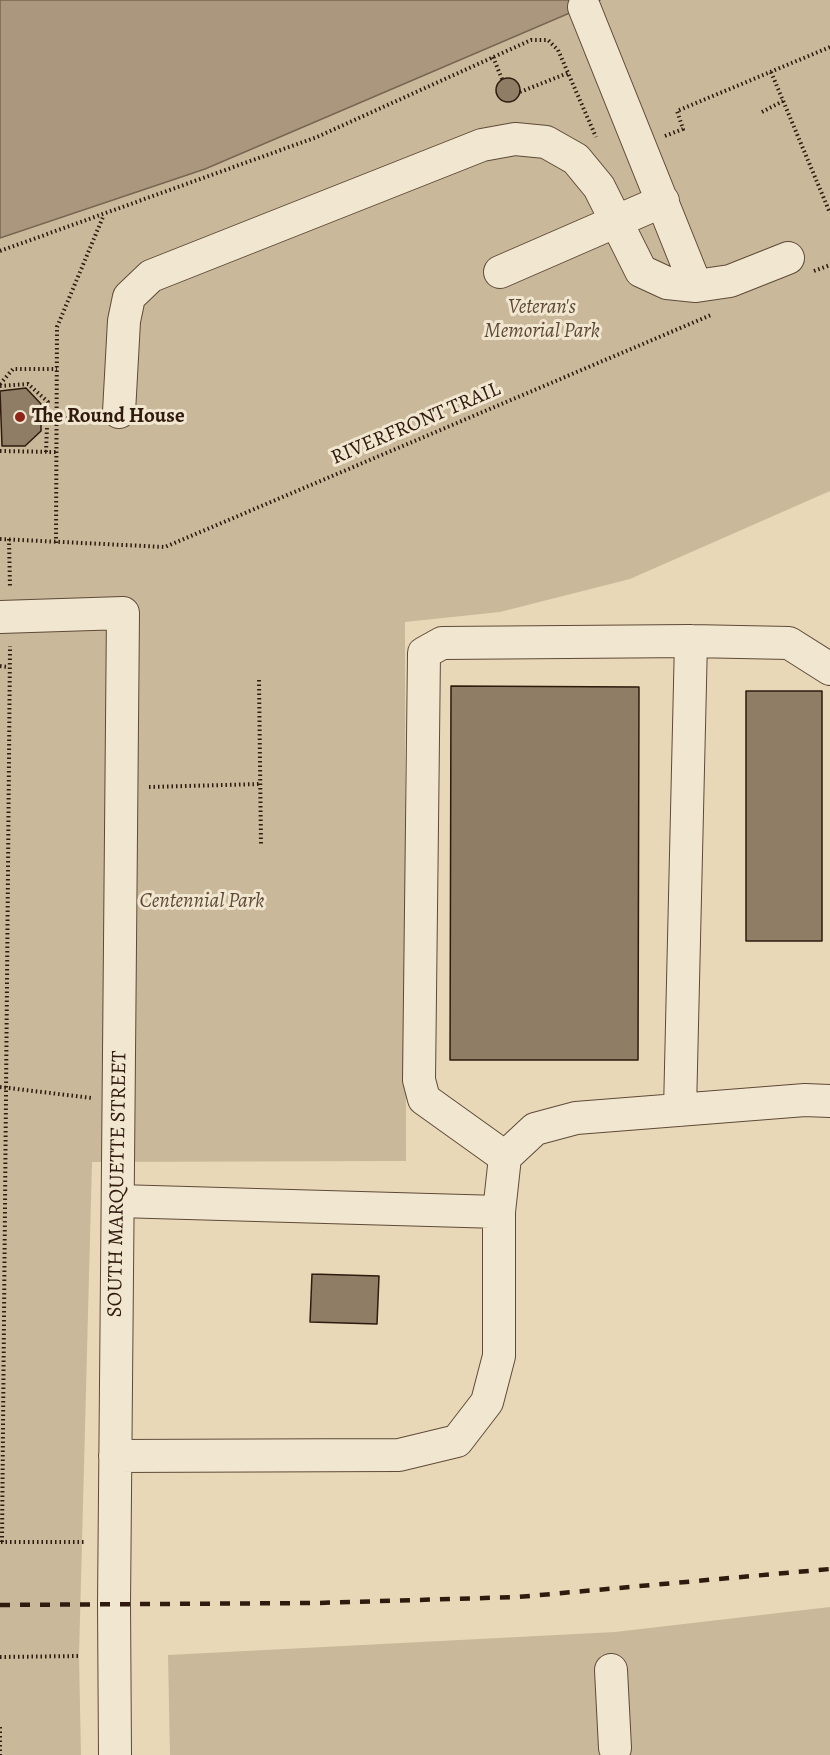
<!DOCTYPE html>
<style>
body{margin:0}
canvas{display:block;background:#e9d8b7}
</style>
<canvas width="830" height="1755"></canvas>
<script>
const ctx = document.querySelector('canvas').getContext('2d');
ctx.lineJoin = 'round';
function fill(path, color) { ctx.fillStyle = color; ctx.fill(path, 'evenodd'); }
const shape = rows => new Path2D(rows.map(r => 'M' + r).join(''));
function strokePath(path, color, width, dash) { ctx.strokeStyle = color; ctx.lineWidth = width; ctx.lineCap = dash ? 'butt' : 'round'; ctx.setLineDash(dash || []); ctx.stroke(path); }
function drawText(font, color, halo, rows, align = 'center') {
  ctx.font = font + ' Alegreya,serif'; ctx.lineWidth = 6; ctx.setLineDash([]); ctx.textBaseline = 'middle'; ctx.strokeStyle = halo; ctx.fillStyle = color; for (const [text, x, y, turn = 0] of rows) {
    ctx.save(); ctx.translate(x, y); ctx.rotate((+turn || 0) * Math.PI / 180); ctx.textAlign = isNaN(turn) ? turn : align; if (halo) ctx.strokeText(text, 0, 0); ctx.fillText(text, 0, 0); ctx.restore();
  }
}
fill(shape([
 [600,0,830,0,830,491,630,579,500,612,405,622,406,1161,92,1162,79,1656,81,1755,0,1755,0,238,205,169],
 [830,1607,830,1755,170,1755,168,1655,615,1632]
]), '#cab89a');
const water = shape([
 [0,0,600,0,205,169,0,238,0,0]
]);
fill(water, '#aa977e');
strokePath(water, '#796551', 1.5);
const building = shape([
 '496 90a12 12 0 1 1 24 0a12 12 0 1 1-24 0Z',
 [26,388,41,404,41,431,25,446,2,446,0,391,26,388],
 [451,686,639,687,638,1060,450,1060,451,686],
 [746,691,822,691,822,941,746,941,746,691],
 [312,1274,379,1276,377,1324,310,1322,312,1274]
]);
fill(building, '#907d66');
strokePath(building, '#301a0e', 1.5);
const minor = shape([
 [584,7,696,286],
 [500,272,663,201],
 [119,412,124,321,129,297,151,276,482,145,515,139,546,142,576,159,599,187,641,271,667,283,696,286,730,281,788,258],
 [0,617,123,613,114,1603,115,1755],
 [680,1110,691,641],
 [505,1157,424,1099,419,1080,424,653,442,643,691,641,789,643,830,669],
 [118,1201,499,1212],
 [115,1456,399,1455,457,1441,487,1402,499,1356,499,1212,505,1157,535,1129,576,1118,805,1100,830,1101],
 [611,1670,615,1748]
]);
strokePath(minor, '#5e4a38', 34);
strokePath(shape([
 [493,57,502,79],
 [771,72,830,213],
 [520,92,568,73],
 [762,112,783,101],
 [665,136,683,129,677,111,830,47],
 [0,251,317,137,531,40,548,40,558,50,596,137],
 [814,271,830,265],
 [0,384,13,369,57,369],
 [0,386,28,384,48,402,46,452],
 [48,418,92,418],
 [0,451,56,452],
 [0,539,165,547,711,315],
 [9,539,10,588],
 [56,543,57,327,103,217],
 [0,666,9,667],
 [259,680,261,846],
 [149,787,260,784],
 [0,1087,92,1098],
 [1,1542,86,1542],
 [2,1542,10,646],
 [0,1657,79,1656],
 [0,1727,0,1755]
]), '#301a0e', 4, [1.5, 3]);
strokePath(minor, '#f1e6d0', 32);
strokePath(shape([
 [0,1605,316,1603,518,1597,830,1569]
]), '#301a0e', 4.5, [10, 10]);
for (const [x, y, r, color] of [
 [20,417,6,"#8f2418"]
]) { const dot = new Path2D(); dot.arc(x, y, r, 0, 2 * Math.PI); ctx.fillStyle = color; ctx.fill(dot); strokePath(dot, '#f1e6d0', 2); }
drawText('italic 21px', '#5e4938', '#f1e6d0', [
 ["Veteran's",542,308],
 ["Memorial Park",542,332],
 ["Centennial Park",202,902]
]);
drawText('bold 21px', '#301a0e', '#f1e6d0', [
 ["The Round House",32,417]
], 'left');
drawText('21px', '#301a0e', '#f1e6d0', [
 ["RIVERFRONT TRAIL",416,424,-23],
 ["SOUTH MARQUETTE STREET",118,1184,-89]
]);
</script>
